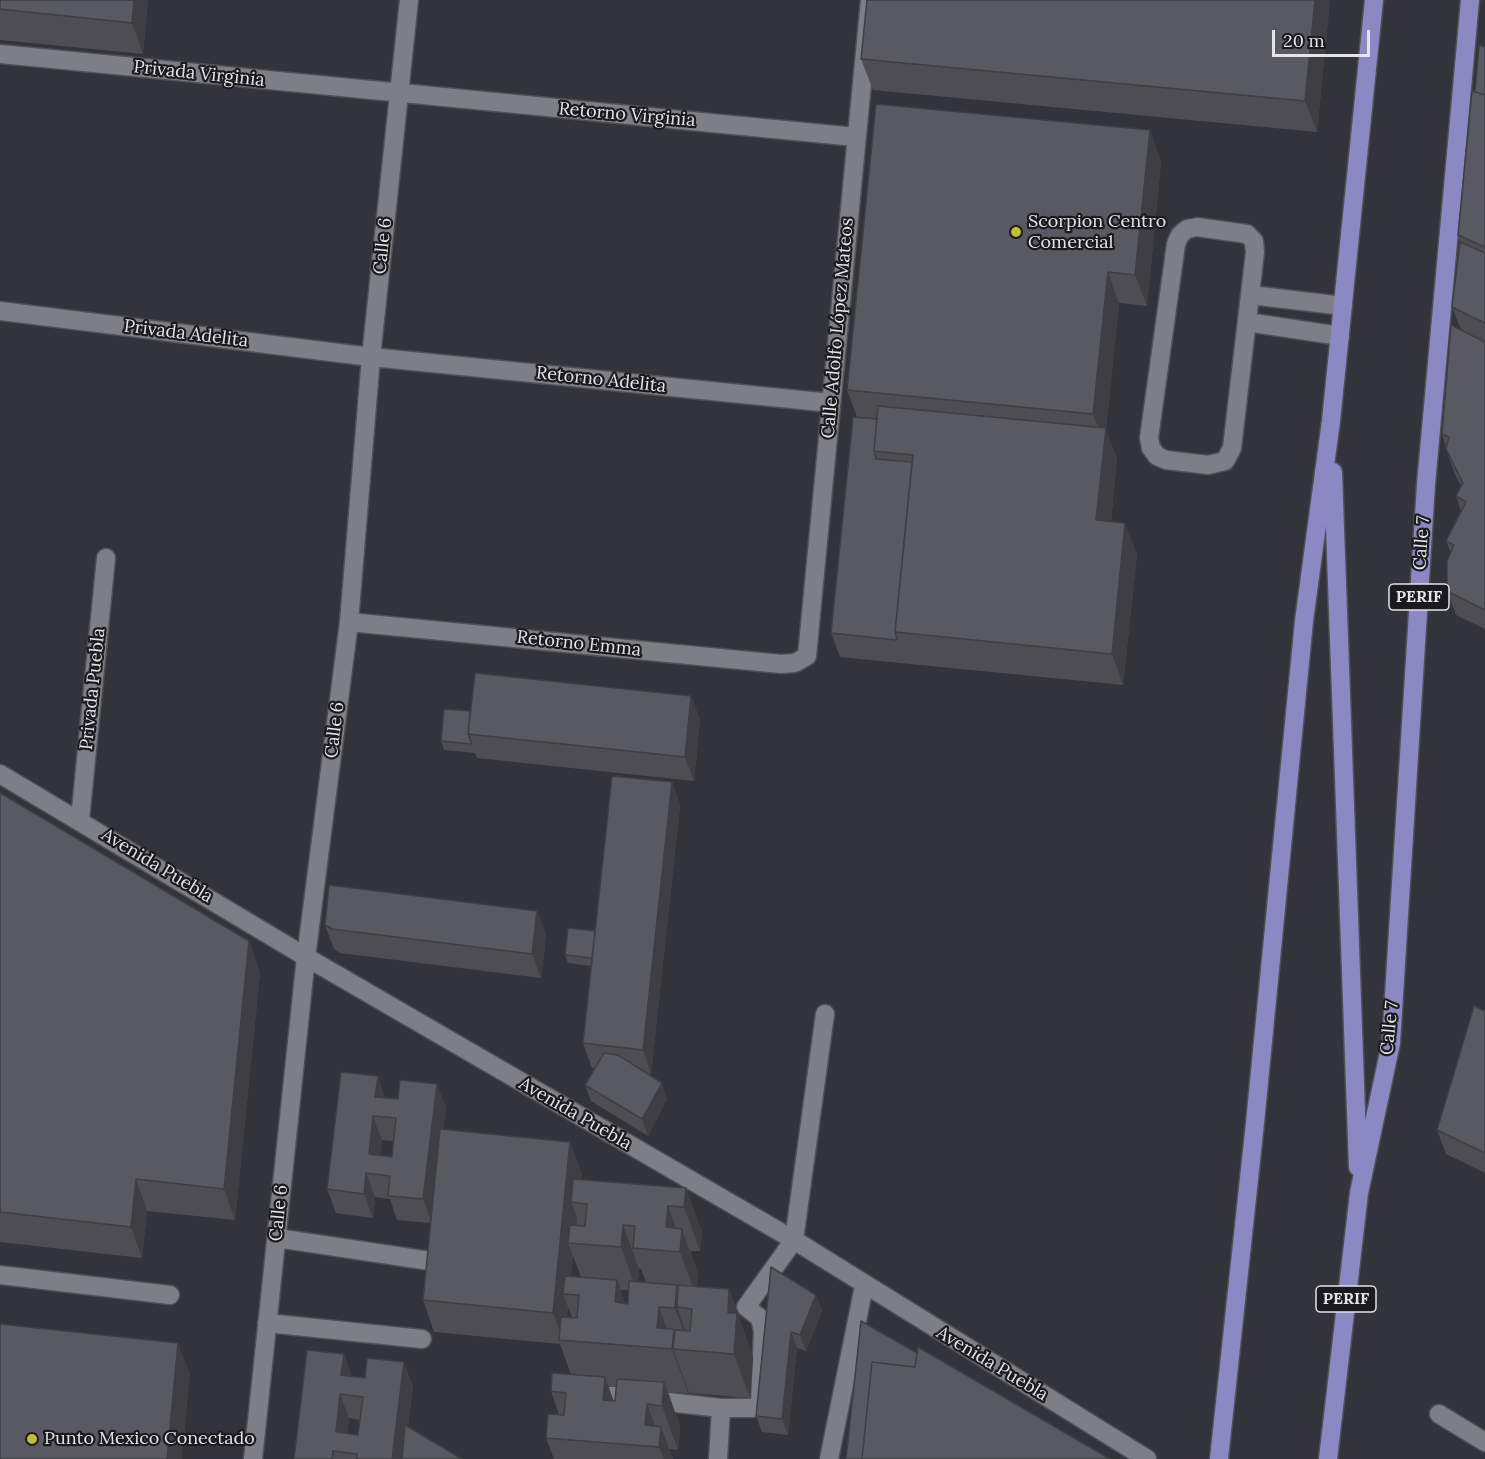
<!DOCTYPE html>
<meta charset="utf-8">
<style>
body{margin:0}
#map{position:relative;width:1485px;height:1459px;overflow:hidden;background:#33333b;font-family:Lora,serif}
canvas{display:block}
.scale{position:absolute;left:1272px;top:30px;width:98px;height:27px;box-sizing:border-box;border:3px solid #e3e3e8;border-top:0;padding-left:8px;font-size:18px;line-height:21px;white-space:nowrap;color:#e3e3e8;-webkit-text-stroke:4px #1b1b1f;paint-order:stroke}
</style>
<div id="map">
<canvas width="1485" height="1459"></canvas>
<div class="scale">20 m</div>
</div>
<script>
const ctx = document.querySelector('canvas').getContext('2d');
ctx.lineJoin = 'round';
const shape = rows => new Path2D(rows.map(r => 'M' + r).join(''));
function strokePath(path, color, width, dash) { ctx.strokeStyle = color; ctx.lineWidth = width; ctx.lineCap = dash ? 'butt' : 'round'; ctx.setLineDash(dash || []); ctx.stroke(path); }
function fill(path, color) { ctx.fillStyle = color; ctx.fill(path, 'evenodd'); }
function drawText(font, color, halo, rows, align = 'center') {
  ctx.font = font + ' Lora,serif'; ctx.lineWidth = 4.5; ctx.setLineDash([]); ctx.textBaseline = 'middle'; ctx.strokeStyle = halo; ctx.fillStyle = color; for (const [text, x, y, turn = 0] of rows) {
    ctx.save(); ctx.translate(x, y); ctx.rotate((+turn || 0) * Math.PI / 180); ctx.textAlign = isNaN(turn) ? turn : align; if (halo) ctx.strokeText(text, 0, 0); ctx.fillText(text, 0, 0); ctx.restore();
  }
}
const minor = shape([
 [0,54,856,137],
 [1197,227,1247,234,1254,241,1255,252,1232,448,1225,461,1208,465,1166,460,1157,456,1151,448,1149,438,1176,244,1180,235,1187,229,1197,227],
 [1251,295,1343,306],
 [0,311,371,357,831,403],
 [1247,322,1340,336],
 [349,622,781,664,795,663,807,656,870,0],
 [0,774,306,957,794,1240,1147,1459],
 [80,820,106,558],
 [277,1238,430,1261],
 [0,1275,170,1295],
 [267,1323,422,1339],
 [588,1393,721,1408,752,1408,760,1405,763,1331,760,1318,746,1307,794,1240,825,1014],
 [1439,1414,1485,1442],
 [253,1459,306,957,349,622,371,357,409,0],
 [718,1459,721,1408],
 [829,1459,864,1286]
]);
const major = shape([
 [1333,472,1358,1167],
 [1219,1459,1255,1123,1304,621,1331,421,1374,0],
 [1328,1459,1359,1193,1391,1043,1426,484,1470,0]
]);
strokePath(minor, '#4f4f55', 21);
strokePath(major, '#4f4f55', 21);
strokePath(minor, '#7e7e86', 18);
strokePath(major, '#8b88c4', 18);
fill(shape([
 [0,0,148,0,143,54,0,40],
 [1330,0,1317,132,873,90,861,59],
 [1485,47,1485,629,1456,615,1447,591,1451,553,1446,541,1461,511,1456,496,1461,486,1455,474,1446,449,1446,447,1442,434,1461,330,1452,307,1460,242,1458,235,1475,92],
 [1150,130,1161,162,1147,306,1119,303,1106,430,1117,459,1111,521,1137,554,1123,685,840,657,831,633,857,417,847,390],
 [691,696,700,720,694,781,477,758,475,753,444,750,441,741,470,711],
 [672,782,680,806,651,1074,647,1074,667,1099,648,1136,591,1101,585,1085,595,1068,592,1068,583,1043,591,966,568,963,565,955,595,931],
 [0,793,249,941,260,973,235,1220,147,1211,142,1258,0,1242],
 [537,911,546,935,541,978,340,953,334,949,325,925],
 [1485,1011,1485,1173,1446,1154,1437,1130],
 [437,1084,446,1108,443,1129,582,1173,581,1179,686,1188,702,1232,700,1251,690,1251,698,1273,697,1287,729,1289,753,1357,750,1398,689,1393,688,1390,688,1393,668,1392,680,1426,678,1450,669,1449,673,1459,554,1459,546,1438,559,1415,551,1391,571,1375,560,1344,434,1332,423,1300,431,1223,397,1220,390,1199,375,1197,373,1218,336,1213,327,1189,386,1098,398,1099],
 [382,1140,393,1141,392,1157,380,1155],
 [573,1256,581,1277,571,1276],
 [639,1269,641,1269,646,1282,638,1281],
 [620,1290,629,1290,628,1304,625,1303],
 [568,1307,572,1317,567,1317],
 [608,1387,617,1387,615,1401,613,1401],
 [771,1267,816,1295,822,1311,806,1351,797,1348,788,1435,762,1432,756,1416],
 [352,1376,413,1386,408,1427,462,1459,294,1459],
 [349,1418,360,1420,358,1435,347,1434]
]), '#4d4d53');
fill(shape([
 [134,0,148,0,143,54,132,23],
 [1315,0,1330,0,1317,132,1305,101],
 [1150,130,1161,162,1147,306,1135,275],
 [1108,272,1119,303,1106,430,1117,459,1108,551,1096,520,1104,444,1093,414],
 [1125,523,1137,554,1123,685,1112,654],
 [691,696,700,720,694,781,685,757],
 [672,782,680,806,651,1074,643,1050],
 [537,911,546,935,541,978,532,954],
 [249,941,260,973,235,1220,224,1189],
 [378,1076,386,1100,375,1097],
 [662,1083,667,1099,648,1136,642,1119],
 [437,1084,446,1108,432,1224,423,1199],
 [373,1116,382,1140,378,1174,369,1154],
 [570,1142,582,1173,579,1203,571,1202,577,1219,575,1243,568,1243,573,1256,569,1294,563,1294,568,1307,565,1340,563,1340,553,1313],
 [366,1173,375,1197,373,1218,364,1194],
 [136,1179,147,1211,142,1258,131,1227],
 [686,1188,702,1232,700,1251,684,1207],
 [668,1206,681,1241,682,1229,698,1273,696,1296,680,1252,666,1227],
 [623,1225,639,1269,637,1291,621,1247],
 [617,1280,633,1324,631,1346,615,1302],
 [677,1285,685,1308,677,1307,691,1347,691,1352,675,1308],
 [729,1289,753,1357,750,1398,734,1354,728,1313],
 [816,1295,822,1311,806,1351,800,1335],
 [659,1307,672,1343,674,1329,681,1350,673,1349,688,1390,688,1393,672,1349,657,1328],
 [791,1332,797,1348,788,1435,782,1419],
 [178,1343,190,1374,182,1459,167,1459],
 [344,1354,353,1379,341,1375],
 [404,1362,413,1386,404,1459,392,1459],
 [605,1377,621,1421,619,1444,603,1400],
 [664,1382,680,1426,678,1450,662,1406],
 [340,1394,349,1418,345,1453,336,1432],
 [647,1404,660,1440,661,1427,673,1459,664,1459,659,1447,645,1425]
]), '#3e3e44');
const building = shape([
 [0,0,134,0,132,23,0,9,0,0],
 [867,0,1315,0,1305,101,861,59,867,0],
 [1479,45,1485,47,1485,95,1475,92,1479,45],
 [1472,91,1485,95,1485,247,1458,235,1472,91],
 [876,104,1150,130,1135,275,1108,272,1093,414,847,390,876,104],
 [1460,242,1485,253,1485,323,1452,307,1460,242],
 [1451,325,1485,342,1485,610,1447,591,1447,561,1454,545,1446,541,1466,502,1456,496,1463,483,1446,449,1449,437,1442,434,1451,325],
 [878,406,1106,428,1096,520,1125,523,1112,654,895,632,913,455,874,451,878,406],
 [853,417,877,419,874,451,876,459,912,462,895,632,897,640,831,633,853,417],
 [475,673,691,696,685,757,468,734,475,673],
 [444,709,470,711,468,734,472,744,441,741,444,709],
 [612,776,672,782,643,1050,583,1043,612,776],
 [0,793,249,941,224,1189,136,1179,131,1227,0,1212,0,793],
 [329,885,537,911,532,954,332,929,325,925,329,885],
 [568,928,595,931,592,958,565,955,568,928],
 [1474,1006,1485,1011,1485,1153,1437,1130,1474,1006],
 [604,1053,618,1055,662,1083,642,1119,585,1085,604,1053],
 [341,1072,378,1076,375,1097,398,1099,400,1080,437,1084,423,1199,388,1196,390,1176,366,1173,364,1194,327,1189,341,1072],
 [373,1116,396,1118,392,1157,369,1154,373,1116],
 [440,1129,570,1142,553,1313,423,1300,440,1129],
 [573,1179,686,1188,684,1207,668,1206,666,1227,682,1229,680,1252,633,1248,635,1226,623,1225,621,1247,568,1243,570,1225,585,1226,587,1204,571,1202,573,1179],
 [771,1267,816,1295,800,1335,791,1332,782,1419,756,1416,771,1267],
 [565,1276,617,1280,615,1302,628,1304,629,1281,677,1285,675,1308,659,1307,657,1328,674,1329,672,1349,559,1340,561,1317,577,1318,579,1295,563,1294,565,1276],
 [678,1285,729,1289,728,1313,737,1313,734,1354,673,1349,675,1330,690,1331,692,1309,677,1307,678,1285],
 [861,1321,917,1353,915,1367,872,1362,862,1459,846,1459,861,1321],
 [0,1324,178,1343,167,1459,0,1459,0,1324],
 [918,1347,1110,1459,862,1459,872,1362,915,1367,918,1347],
 [307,1350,344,1354,341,1375,365,1378,367,1358,404,1362,392,1459,357,1459,357,1454,333,1451,332,1459,294,1459,307,1350],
 [340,1394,363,1397,358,1435,336,1432,340,1394],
 [552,1373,605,1377,603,1400,615,1401,617,1379,664,1382,662,1406,647,1404,645,1425,661,1427,659,1447,546,1438,548,1414,564,1415,566,1393,551,1391,552,1373],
 [405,1425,462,1459,402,1459,405,1425]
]);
fill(building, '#595961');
strokePath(building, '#3e3e44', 1.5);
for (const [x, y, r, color] of [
 [1016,232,6,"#c6bc3c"],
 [32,1439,6,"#c6bc3c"]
]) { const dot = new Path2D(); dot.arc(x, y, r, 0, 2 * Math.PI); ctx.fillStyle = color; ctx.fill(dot); strokePath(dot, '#1b1b1f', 2); }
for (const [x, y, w] of [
 [1419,597,60],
 [1346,1299,60]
]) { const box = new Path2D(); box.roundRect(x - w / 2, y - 13, w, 26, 4.5); ctx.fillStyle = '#1b1b1f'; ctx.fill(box); strokePath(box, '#e3e3e8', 1.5); }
drawText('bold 16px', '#e3e3e8', null, [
 ["PERIF",1419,597],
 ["PERIF",1346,1299]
]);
drawText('18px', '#e3e3e8', '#1b1b1f', [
 ["Privada Virginia",199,74,6],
 ["Retorno Virginia",627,115,5],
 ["Calle 6",383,246,-84],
 ["Calle Adolfo López Mateos",838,328,-85],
 ["Privada Adelita",186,334,7],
 ["Retorno Adelita",601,380,6],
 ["Calle 7",1422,543,-86],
 ["Retorno Emma",579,644,6],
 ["Privada Puebla",93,689,-84],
 ["Calle 6",335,730,-83],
 ["Avenida Puebla",157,866,31],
 ["Calle 7",1390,1028,-84],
 ["Avenida Puebla",575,1114,30],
 ["Calle 6",279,1213,-84],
 ["Avenida Puebla",992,1364,31]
]);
drawText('18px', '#e3e3e8', '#1b1b1f', [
 ["Scorpion Centro",1028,222],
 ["Comercial",1028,243],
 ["Punto Mexico Conectado",44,1439]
], 'left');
</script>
